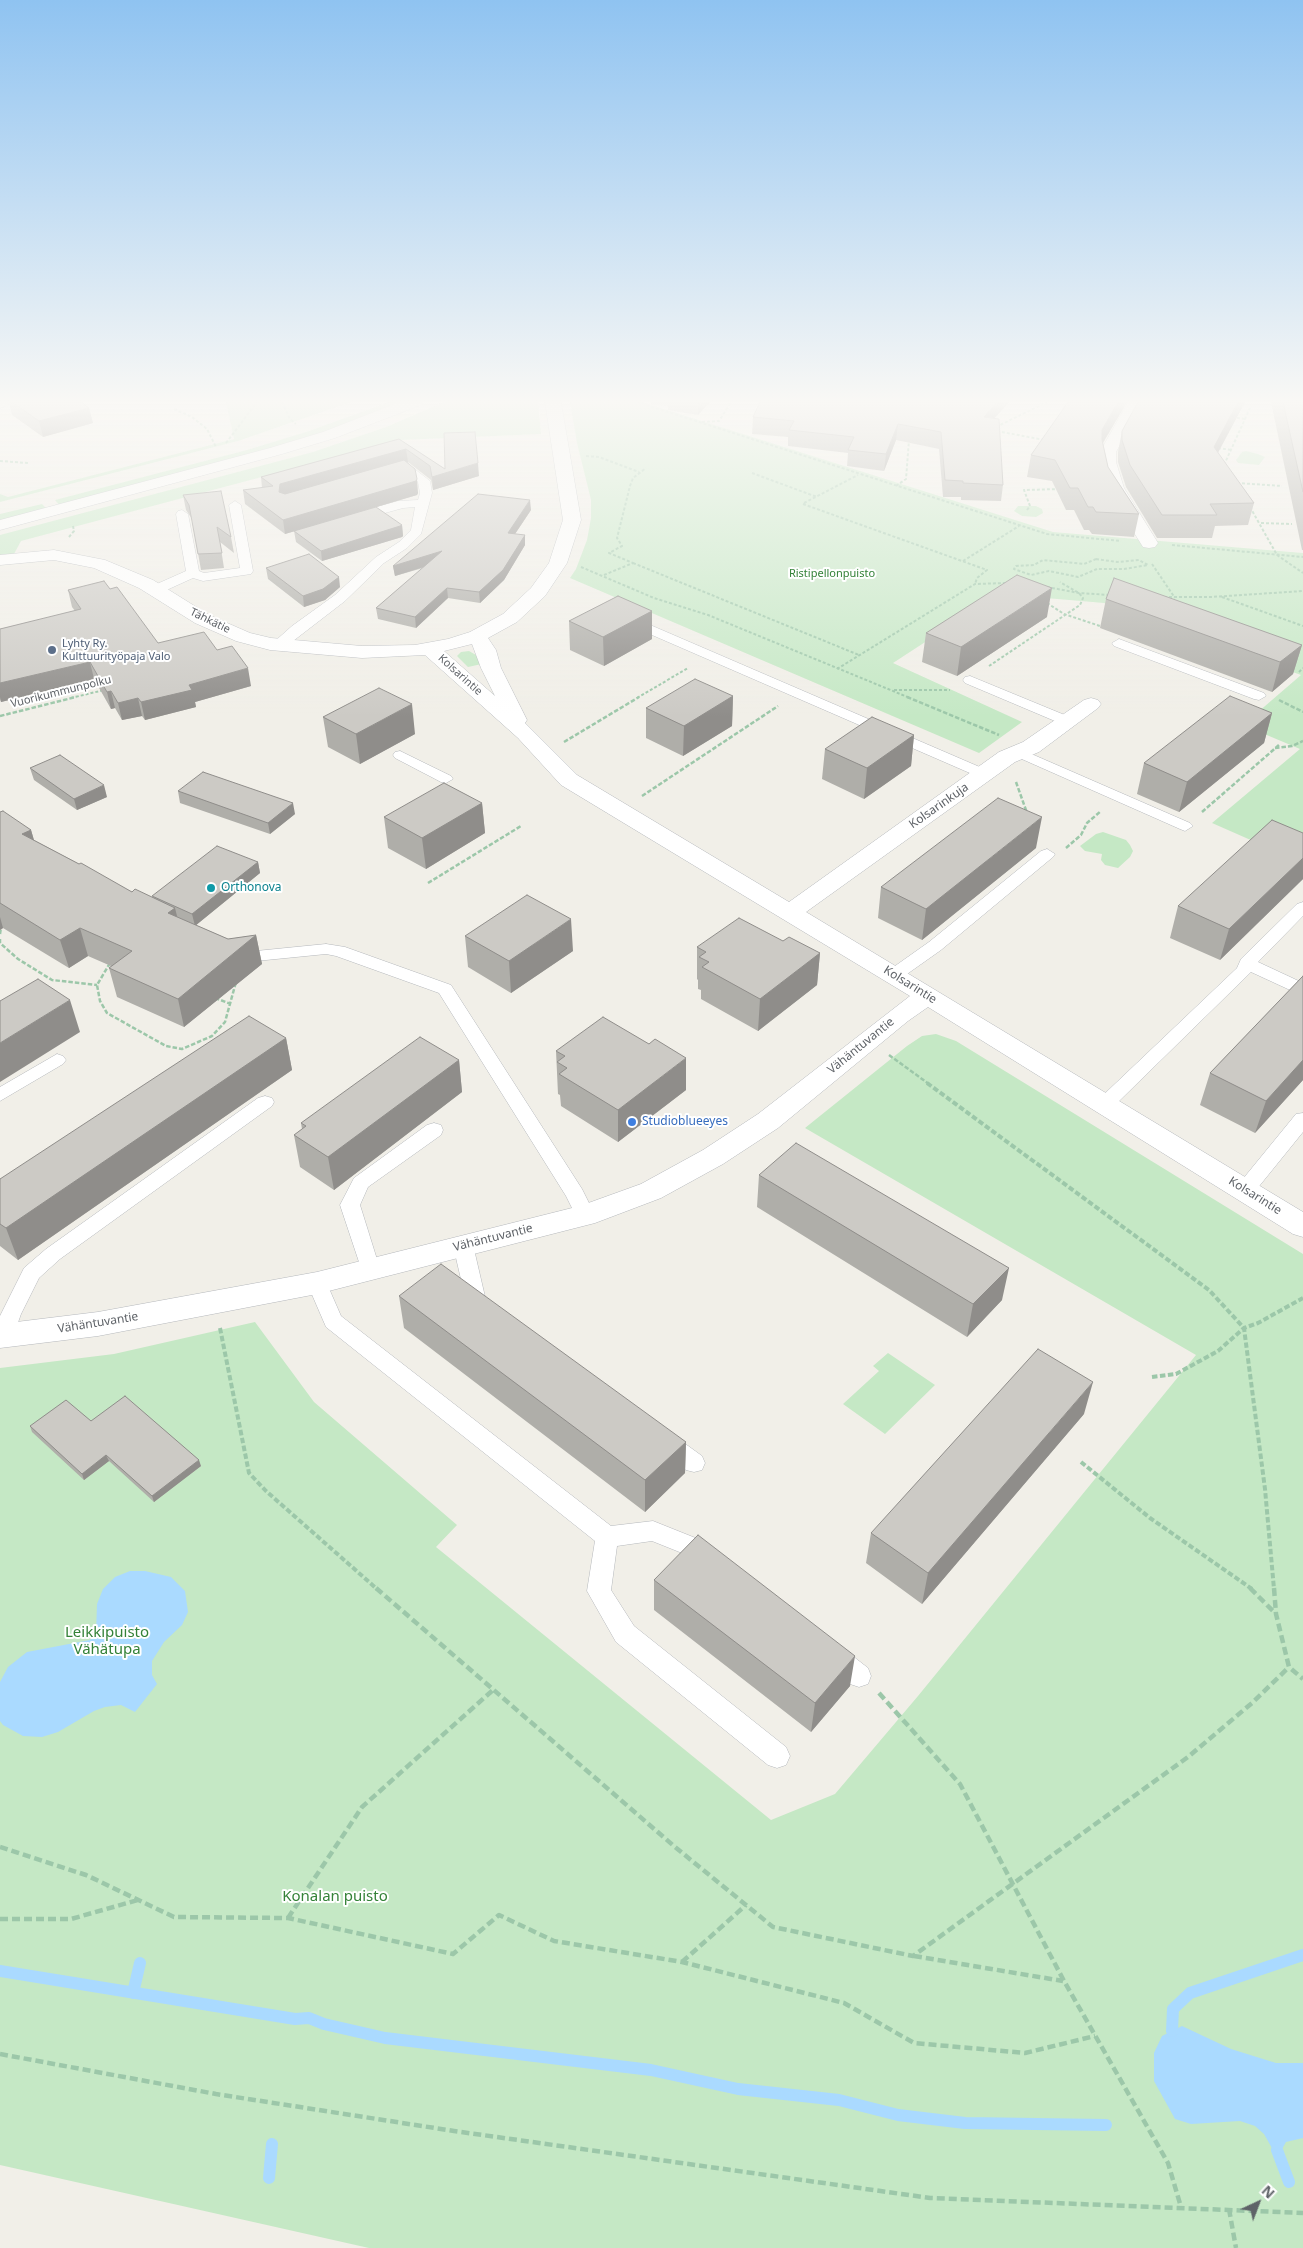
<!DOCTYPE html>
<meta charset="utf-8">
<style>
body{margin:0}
#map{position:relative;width:1303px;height:2248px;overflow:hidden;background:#f1efe8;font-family:"Noto Sans",sans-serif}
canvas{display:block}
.north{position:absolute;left:1233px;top:2178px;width:50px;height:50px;-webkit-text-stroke:4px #fff;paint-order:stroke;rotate:43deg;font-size:14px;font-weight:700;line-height:20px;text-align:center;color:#5f6368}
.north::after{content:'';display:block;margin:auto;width:18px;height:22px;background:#5f6368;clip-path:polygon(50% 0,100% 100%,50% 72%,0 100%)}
</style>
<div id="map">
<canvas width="1303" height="2248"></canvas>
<div class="north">N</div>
</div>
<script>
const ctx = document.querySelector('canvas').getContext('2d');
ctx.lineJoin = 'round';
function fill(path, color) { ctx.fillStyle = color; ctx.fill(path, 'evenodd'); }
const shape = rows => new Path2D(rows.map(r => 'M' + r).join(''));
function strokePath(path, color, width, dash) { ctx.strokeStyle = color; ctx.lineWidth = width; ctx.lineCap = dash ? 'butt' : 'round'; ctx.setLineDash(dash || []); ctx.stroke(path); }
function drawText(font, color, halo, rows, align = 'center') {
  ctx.font = font + ' "Noto Sans",sans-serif'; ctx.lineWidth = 4; ctx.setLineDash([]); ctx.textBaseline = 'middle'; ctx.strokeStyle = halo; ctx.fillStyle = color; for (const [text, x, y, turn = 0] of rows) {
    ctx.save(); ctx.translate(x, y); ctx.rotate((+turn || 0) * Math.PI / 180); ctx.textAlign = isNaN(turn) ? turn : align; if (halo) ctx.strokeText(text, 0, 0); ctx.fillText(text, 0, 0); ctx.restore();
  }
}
fill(shape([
 [226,402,351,402,238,441,0,502,0,494,8,497,234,439],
 [389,402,406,402,317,435,254,454,60,506,55,500,247,450,309,431],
 [444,402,538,402,541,434,401,440,21,541,14,554,0,555,0,535,313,452,386,427],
 [570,402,642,402,1053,532,1303,553,1303,863,1212,823,1300,749,1243,725,1301,675,1104,603,999,594,893,663,1022,722,979,753,570,578,576,569,587,540,591,518,591,500,577,443],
 [1246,451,1258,454,1265,457,1259,465,1238,463,1236,460,1242,452],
 [42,504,47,509,0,521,0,514],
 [1018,506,1036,506,1042,509,1043,513,1036,517,1022,516,1014,511],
 [469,651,476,655,482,664,468,667,457,656,461,652],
 [1103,832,1126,840,1130,845,1133,851,1130,857,1118,868,1105,865,1101,860,1102,854,1085,851,1080,846,1096,834],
 [936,1034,956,1041,1303,1254,1303,2248,369,2248,0,2165,0,1368,114,1354,255,1322,314,1402,457,1525,436,1547,771,1820,835,1794,918,1696,1196,1355,805,1128,907,1046,922,1036],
 [888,1353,935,1385,885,1434,843,1404,879,1371,873,1366]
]), '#c5e8c5');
fill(shape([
 [130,1571,145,1571,171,1577,185,1591,188,1612,182,1625,164,1642,152,1661,152,1675,157,1684,135,1712,121,1705,105,1707,94,1711,58,1732,42,1737,23,1736,3,1725,0,1721,0,1682,8,1667,27,1652,90,1640,96,1634,97,1604,103,1589,115,1577],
 [1182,2026,1231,2049,1276,2063,1303,2063,1303,2138,1286,2142,1281,2151,1273,2150,1264,2134,1255,2126,1240,2121,1191,2124,1175,2119,1154,2081,1154,2053,1162,2036]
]), '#aadaff');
strokePath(shape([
 [0,1971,295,2019,309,2018,324,2024,385,2038,651,2070,738,2089,839,2100,898,2115,965,2123,1106,2125],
 [133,1993,140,1963],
 [1172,2031,1173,2009,1190,1993,1303,1955],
 [1277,2150,1289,2182],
 [269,2178,272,2144]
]), '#aadaff', 12);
const service = shape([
 [408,464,430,481,432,493,421,534,407,548,384,563,345,601,284,648,274,648,272,645,274,642,292,626,335,595,376,557,399,542,411,530,415,507,403,508,356,521,350,517,352,514,398,501,418,500,420,493,418,482,406,471,394,474,388,471,408,464],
 [235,501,241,505,253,571,251,574,203,581,193,578,160,593,150,593,149,590,150,587,186,571,176,514,178,511,182,510,188,514,199,571,204,573,240,568,229,505,235,501],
 [634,618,989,771,991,774,984,778,979,777,629,625,627,622,629,619,634,618],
 [1119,639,1264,693,1266,696,1259,700,1254,699,1114,646,1112,643,1119,639],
 [970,676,1072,718,1074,721,1072,724,1062,724,965,683,963,680,965,677,970,676],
 [1020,749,1190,823,1193,826,1185,831,1180,829,1015,756,1013,753,1015,750,1020,749],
 [400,751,451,776,453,779,446,783,441,782,395,758,393,755,395,752,400,751],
 [1047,849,1055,854,1053,857,941,950,900,979,888,979,885,975,888,971,929,942,1041,851,1047,849],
 [1303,902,1303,916,1258,962,1303,983,1303,996,1251,972,1112,1108,1105,1110,1098,1108,1096,1104,1098,1100,1237,968,1241,959,1297,904,1303,902],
 [326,944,345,947,451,985,582,1189,595,1215,592,1220,585,1222,578,1220,566,1196,439,993,336,956,326,954,256,961,229,955,227,951,229,947,235,946,256,951,326,944],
 [57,1054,63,1056,66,1060,63,1064,0,1101,0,1087,57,1054],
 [265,1096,272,1098,274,1102,272,1106,60,1259,39,1278,21,1314,11,1342,0,1343,0,1316,24,1268,46,1249,258,1098,265,1096],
 [1303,1113,1303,1132,1252,1195,1245,1197,1238,1195,1235,1190,1238,1185,1296,1114,1303,1113],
 [434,1123,441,1125,443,1130,441,1135,368,1187,360,1205,380,1269,377,1274,370,1277,363,1274,340,1205,354,1178,427,1125,434,1123],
 [463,1238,470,1240,473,1245,486,1301,493,1309,490,1315,483,1317,470,1311,467,1305,453,1245,456,1240,463,1238],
 [317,1275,324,1277,341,1316,611,1526,653,1521,703,1541,716,1552,720,1559,716,1566,708,1569,700,1566,687,1555,652,1541,617,1546,611,1590,634,1626,786,1747,790,1756,786,1765,777,1768,768,1765,616,1642,587,1591,595,1541,326,1327,307,1283,310,1277,317,1275],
 [665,1433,673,1435,702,1456,705,1463,702,1470,694,1472,686,1470,657,1449,654,1442,657,1435,665,1433],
 [832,1644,841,1647,868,1668,871,1676,868,1684,859,1687,850,1684,823,1663,820,1655,823,1647,832,1644]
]);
const minor = shape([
 [0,402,9,402,6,406,0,408,0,402],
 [545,402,561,402,581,520,567,563,545,596,517,622,488,638,496,650,501,668,527,720,525,723,577,775,789,902,999,752,1023,742,1084,700,1091,698,1098,700,1101,704,1098,708,1039,752,1015,762,806,912,1303,1212,1303,1237,1293,1234,928,1007,908,1021,778,1128,723,1164,661,1198,595,1223,317,1294,98,1336,0,1348,0,1324,98,1312,317,1272,580,1206,641,1184,703,1150,758,1114,910,996,561,785,518,738,425,655,362,658,270,650,236,641,195,623,139,588,94,568,54,560,0,565,0,555,54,550,105,560,153,580,209,615,250,633,271,638,362,646,415,645,448,639,470,632,503,614,531,588,549,563,563,520,545,402],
 [472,644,481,668,495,696,444,651,472,644],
 [1128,402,1144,402,1116,452,1116,462,1124,488,1158,543,1155,547,1149,548,1143,547,1106,488,1100,462,1100,452,1128,402]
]);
const secondary = shape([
 [400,402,423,402,421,405,335,438,282,454,0,530,0,520,270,448,323,432,400,402]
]);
strokePath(service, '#b5b8bc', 1);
strokePath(minor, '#b5b8bc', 1);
strokePath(secondary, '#b6babf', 1);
strokePath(shape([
 [282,402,290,419,296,424],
 [637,402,1047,534,1121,541],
 [174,409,192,417,207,429,216,447],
 [1232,417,1245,419],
 [702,422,719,421,731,402],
 [996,427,1047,402],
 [997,431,1044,440],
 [226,443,257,402],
 [1218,448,1232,450],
 [586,456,599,457,639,472],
 [0,461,28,463],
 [1224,465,1250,408],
 [752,473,817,497],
 [1237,483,1282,486],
 [896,486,906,479,909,440],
 [804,503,858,475],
 [803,504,987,570,977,578,975,584],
 [1250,507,1277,555,1303,573],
 [1027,510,1030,506,1024,490,1060,489],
 [1261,523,1292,524],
 [69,537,74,531,73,526],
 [1172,545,1303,557],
 [1096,559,1117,562,1139,560,1148,565,1124,569,1097,569,1078,577,1049,571,1031,575,1014,569,1016,566,1034,565,1043,560,1084,564,1096,559],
 [963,561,1019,526],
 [633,563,859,655],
 [1152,564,1175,598],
 [581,567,654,598,708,615,910,698],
 [604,575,633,563,609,553,622,546,617,538,630,486,633,478,646,468],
 [1047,587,1079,593,1110,595],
 [1164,597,1211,597,1303,591],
 [1222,597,1303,626],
 [1047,603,1064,614,1103,627],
 [989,666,1080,605,1083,598,1079,593,1060,582],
 [837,669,975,584,1006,583],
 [1299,672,1303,668],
 [894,690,950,690],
 [71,698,104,690],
 [637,698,688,668]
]), '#9cc7a9', 2, [3, 2]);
strokePath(shape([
 [907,697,999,735],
 [1279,700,1303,712],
 [0,716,76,697],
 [564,742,639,697],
 [1275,748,1292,746,1303,741],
 [1016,782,1027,813],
 [642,796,778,706],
 [1202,812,1279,745],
 [1066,848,1081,835,1087,823,1101,811],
 [428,883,521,826],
 [0,934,1,927],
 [0,939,0,943,18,959,52,980,97,985],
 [110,963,97,985,100,1001,107,1013,166,1046,182,1049,212,1036,225,1022,236,982],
 [215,998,231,1004],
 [889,1055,929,1084]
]), '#9cc7a9', 2.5, [4.5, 2]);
strokePath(shape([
 [927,1083,1209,1290,1244,1328,1265,1489,1274,1589],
 [220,1328,249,1473,266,1491,377,1589],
 [1152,1377,1176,1374,1218,1351,1244,1328,1258,1323,1303,1298],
 [1081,1462,1150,1518,1252,1589]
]), '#9cc7a9', 4, [5.5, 2.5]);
strokePath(shape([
 [376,1588,675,1847,773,1927,913,1956,1188,1757,1252,1703,1289,1667],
 [1250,1588,1275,1613],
 [1274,1588,1276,1614,1289,1667,1303,1679],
 [879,1693,960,1784,1064,1981,1168,2163,1181,2207],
 [0,1847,86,1875,174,1917,288,1918,453,1954,499,1915,554,1941,682,1962,844,2003,914,2043,1025,2053,1095,2036],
 [288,1918,362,1807,493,1690],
 [0,1919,71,1919,138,1900],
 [914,1956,1063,1981],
 [682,1962,746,1905],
 [0,2054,216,2094,454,2131,930,2198,1303,2213],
 [1229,2209,1236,2248]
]), '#9cc7a9', 4.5, [8, 4]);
fill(service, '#fff');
fill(minor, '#fff');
fill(secondary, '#fff');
fill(shape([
 [9,402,81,402,89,408,93,423,43,437,12,415],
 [651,402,710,402,698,415,668,410,668,406,651,404],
 [760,402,1009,402,994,419,1003,485,1001,501,961,500,961,497,943,497,939,449,896,440,884,471,847,466,848,453,788,446,788,437,752,434,753,417],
 [1068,402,1127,402,1103,443,1108,467,1139,514,1134,537,1092,534,1089,530,1084,530,1074,510,1066,510,1052,481,1027,477,1031,455],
 [1245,402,1218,453,1254,503,1248,525,1215,526,1212,538,1157,538,1126,487,1118,462,1118,452,1122,431],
 [1271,402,1303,402,1303,550,1302,550],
 [399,439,445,469,479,476,433,490,431,480,408,462,418,493,417,495,285,534,245,504,243,490,262,488,261,477],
 [183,495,231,537,234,553,220,542,224,568,201,570,192,519,186,510],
 [531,510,515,534,525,545,504,580,480,603,448,598,416,628,378,619,376,608,423,568,395,576,393,566],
 [402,525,403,536,402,537,322,561,296,542,294,531],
 [266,568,340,587,325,600,304,607,268,579],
 [110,589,158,643,217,650,251,686,195,702,196,707,145,720,142,716,122,720,115,708,111,709,94,679,1,702,0,699,0,629,75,611,72,607,68,590],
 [1106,599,1302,645,1293,674,1272,692,1100,628],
 [652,611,652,639,604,666,570,650,569,621],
 [1047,617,957,676,922,662,926,633],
 [733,696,732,726,683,756,646,738,646,708],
 [1272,713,1264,743,1179,812,1137,794,1144,763],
 [323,717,415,734,360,764,328,747],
 [914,735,911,766,864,799,822,779,825,749],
 [30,768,107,797,77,810,34,780],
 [178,791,295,814,270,834,180,803],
 [482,803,485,833,426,869,388,848,384,817],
 [0,812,31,830,34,840,132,892,152,897,258,862,260,873,196,925,228,939,256,935,262,964,184,1027,117,997,109,968,111,966,88,956,69,968,3,928,0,930],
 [1303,833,1303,879,1220,960,1170,938,1178,906],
 [1036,848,922,940,878,918,881,887],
 [465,936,573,951,511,993,468,967],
 [783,941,820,953,817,985,758,1031,701,999,701,990,698,989,698,980,697,979,697,947],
 [1303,976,1303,1080,1255,1133,1200,1105,1210,1073],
 [286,1038,292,1070,18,1260,0,1246,0,1179],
 [556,1051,686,1090,618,1142,561,1106,560,1095,558,1094],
 [459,1060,462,1092,334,1190,300,1167,294,1135,302,1129,301,1123],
 [759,1175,1002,1300,967,1337,757,1207],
 [399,1296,686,1442,685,1473,645,1512,404,1328],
 [1084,1414,922,1604,866,1563,871,1533],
 [91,1421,201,1466,154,1502,109,1461,84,1480,32,1432,30,1426],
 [654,1580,850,1686,811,1732,654,1610]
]), '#afaea9');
fill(shape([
 [698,402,710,402,698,415],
 [997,402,1009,402,981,433,984,417],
 [1118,402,1127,402,1098,451,1102,430],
 [1238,402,1245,402,1209,469,1214,447],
 [89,408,93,423,43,437,39,421],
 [898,424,896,440,884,471,886,454],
 [406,449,408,462,282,506,279,492,280,484],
 [478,463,479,476,433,490,432,477],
 [417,479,418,493,417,495,285,534,283,520],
 [530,500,531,510,509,543,508,533],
 [402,525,403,536,402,537,322,561,321,551],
 [525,535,525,545,504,580,480,603,479,592],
 [442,551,443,561,395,576,393,566],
 [339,577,340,587,325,600,304,607,303,596],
 [447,588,448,598,416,628,415,617],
 [1052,588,1047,617,957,676,961,647],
 [652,611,652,639,604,666,603,637],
 [1302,645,1293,674,1272,692,1280,662],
 [90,662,94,679,1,702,0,697,0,683],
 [248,668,251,686,195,702,196,707,145,720,141,702,189,685],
 [111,691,115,708,111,709,107,692],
 [733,696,732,726,683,756,684,726],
 [138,698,142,716,122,720,118,703],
 [412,704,415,734,360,764,356,734],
 [1272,713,1264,743,1179,812,1187,782],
 [914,735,911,766,864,799,867,768],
 [104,785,107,797,77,810,74,799],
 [293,803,295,814,270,834,268,823],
 [482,803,485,833,426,869,422,838],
 [1042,817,1036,848,922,940,926,909],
 [31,830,39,858,22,834],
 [1303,858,1303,879,1220,960,1229,929],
 [258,862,260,873,195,926,192,914],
 [175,908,182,936,168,913],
 [0,917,3,928,0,930],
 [571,919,573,951,511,993,509,961],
 [80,928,88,956,69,968,60,940],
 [256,935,262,964,184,1027,178,999],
 [820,953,817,985,758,1031,760,999],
 [70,1000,80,1032,0,1082,0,1043],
 [286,1038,292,1070,18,1260,6,1228],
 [686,1058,686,1090,618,1142,618,1110],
 [459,1060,462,1092,334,1190,328,1157],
 [1303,1060,1303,1080,1255,1133,1266,1101],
 [1009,1268,1002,1300,967,1337,973,1304],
 [1093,1382,1084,1414,922,1604,928,1573],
 [686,1442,685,1473,645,1512,645,1480],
 [106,1455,109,1461,84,1480,82,1474],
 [199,1460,201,1466,154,1502,152,1496],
 [855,1656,850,1686,811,1732,815,1703]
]), '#8f8d8a');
const building = shape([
 [12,402,81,402,89,408,39,421,12,402],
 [760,402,997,402,984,417,999,419,1003,485,963,483,963,481,945,480,941,432,898,424,886,454,848,450,854,437,789,430,794,421,753,417,760,402],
 [1068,402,1118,402,1102,430,1102,440,1108,467,1139,514,1096,512,1093,507,1088,507,1078,488,1070,488,1055,460,1031,455,1068,402],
 [1138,402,1238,402,1214,447,1254,503,1210,504,1217,515,1162,515,1130,465,1122,440,1122,431,1138,402],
 [1283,402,1303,402,1303,492,1283,402],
 [475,432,478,463,432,477,430,466,406,449,280,484,279,492,285,494,404,460,415,469,417,479,416,481,283,520,243,490,273,486,261,477,399,439,445,469,444,433,475,432],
 [221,491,231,537,217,527,222,553,198,554,189,505,183,495,221,491],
 [478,494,530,500,508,533,525,535,503,570,479,592,447,588,415,617,376,608,442,551,393,566,478,494],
 [376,507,402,525,400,526,321,551,294,531,376,507],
 [309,554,339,577,323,589,303,596,266,568,309,554],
 [1017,575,1052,588,961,647,926,633,1017,575],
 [1114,578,1302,645,1280,662,1106,599,1114,578],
 [104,581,110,589,117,587,158,643,204,632,217,650,232,646,248,668,189,685,192,690,141,702,138,698,118,703,111,691,107,692,90,662,0,683,0,629,81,609,68,590,104,581],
 [618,596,652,611,603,637,569,621,618,596],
 [695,679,733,696,684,726,646,708,695,679],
 [379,688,412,704,356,734,323,717,379,688],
 [1230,696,1272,713,1187,782,1144,763,1230,696],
 [872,717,914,735,867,768,825,749,872,717],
 [60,755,104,785,74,799,30,768,60,755],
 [203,772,293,803,268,823,178,791,203,772],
 [444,783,482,803,422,838,384,817,444,783],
 [998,798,1042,817,926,909,881,887,998,798],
 [3,811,31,830,22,834,79,864,81,863,132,892,135,889,175,908,168,913,228,939,256,935,178,999,109,968,132,951,80,928,60,940,0,903,0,812,3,811],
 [1272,820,1303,833,1303,858,1229,929,1178,906,1272,820],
 [217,846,258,862,192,914,152,896,217,846],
 [527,895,571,919,509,961,465,936,527,895],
 [739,918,783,941,789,937,820,953,760,999,702,967,709,962,699,957,706,952,697,947,739,918],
 [1303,976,1303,1060,1266,1101,1210,1073,1303,976],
 [38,979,70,1000,0,1043,0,1001,38,979],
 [249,1016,286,1038,6,1228,0,1224,0,1179,249,1016],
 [603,1017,649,1044,655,1039,686,1058,618,1110,559,1074,567,1068,557,1062,565,1056,556,1051,603,1017],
 [420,1037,459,1060,328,1157,294,1135,306,1126,301,1123,420,1037],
 [796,1143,1009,1268,973,1304,759,1175,796,1143],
 [441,1264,686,1442,645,1480,399,1296,441,1264],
 [1038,1349,1093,1382,928,1573,871,1533,1038,1349],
 [125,1396,199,1460,152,1496,106,1455,82,1474,30,1426,66,1400,91,1421,125,1396],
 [698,1535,855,1656,815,1703,654,1580,698,1535]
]);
fill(building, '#cccac5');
strokePath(building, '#8f8d8a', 1);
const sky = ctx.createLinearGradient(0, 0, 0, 717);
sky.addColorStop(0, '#8fc3f1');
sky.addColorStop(0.56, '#f9f8f5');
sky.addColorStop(1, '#f9f8f500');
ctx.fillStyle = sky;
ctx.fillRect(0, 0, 1303, 717);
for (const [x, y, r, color] of [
 [52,650,5,"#5c6f8a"],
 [211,888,5,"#0f9aa8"],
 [632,1122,5,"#3f7fe0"]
]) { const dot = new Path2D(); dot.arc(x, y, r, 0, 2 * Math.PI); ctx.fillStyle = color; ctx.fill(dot); strokePath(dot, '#fff', 2); }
drawText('11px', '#348238', '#fff', [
 ["Ristipellonpuisto",832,574]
]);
drawText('11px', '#5f6368', '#fff', [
 ["Tähkätie",210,621,26],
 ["Kolsarintie",460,675,42],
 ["Vuorikummunpolku",61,692,-14]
]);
drawText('11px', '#4e5e75', '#fff', [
 ["Lyhty Ry.",62,644],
 ["Kulttuurityöpaja Valo",62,657]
], 'left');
drawText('12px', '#5f6368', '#fff', [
 ["Kolsarinkuja",939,806,-35],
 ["Kolsarintie",910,985,32],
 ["Vähäntuvantie",861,1046,-39],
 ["Kolsarintie",1255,1196,32],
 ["Vähäntuvantie",493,1238,-14],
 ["Vähäntuvantie",98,1323,-9]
]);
drawText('12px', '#0d838f', '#fff', [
 ["Orthonova",221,888]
], 'left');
drawText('12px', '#366cbe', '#fff', [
 ["Studioblueeyes",642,1122]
], 'left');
drawText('15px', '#348238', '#fff', [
 ["Leikkipuisto",107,1633],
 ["Vähätupa",107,1650],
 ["Konalan puisto",335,1897]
]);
</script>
